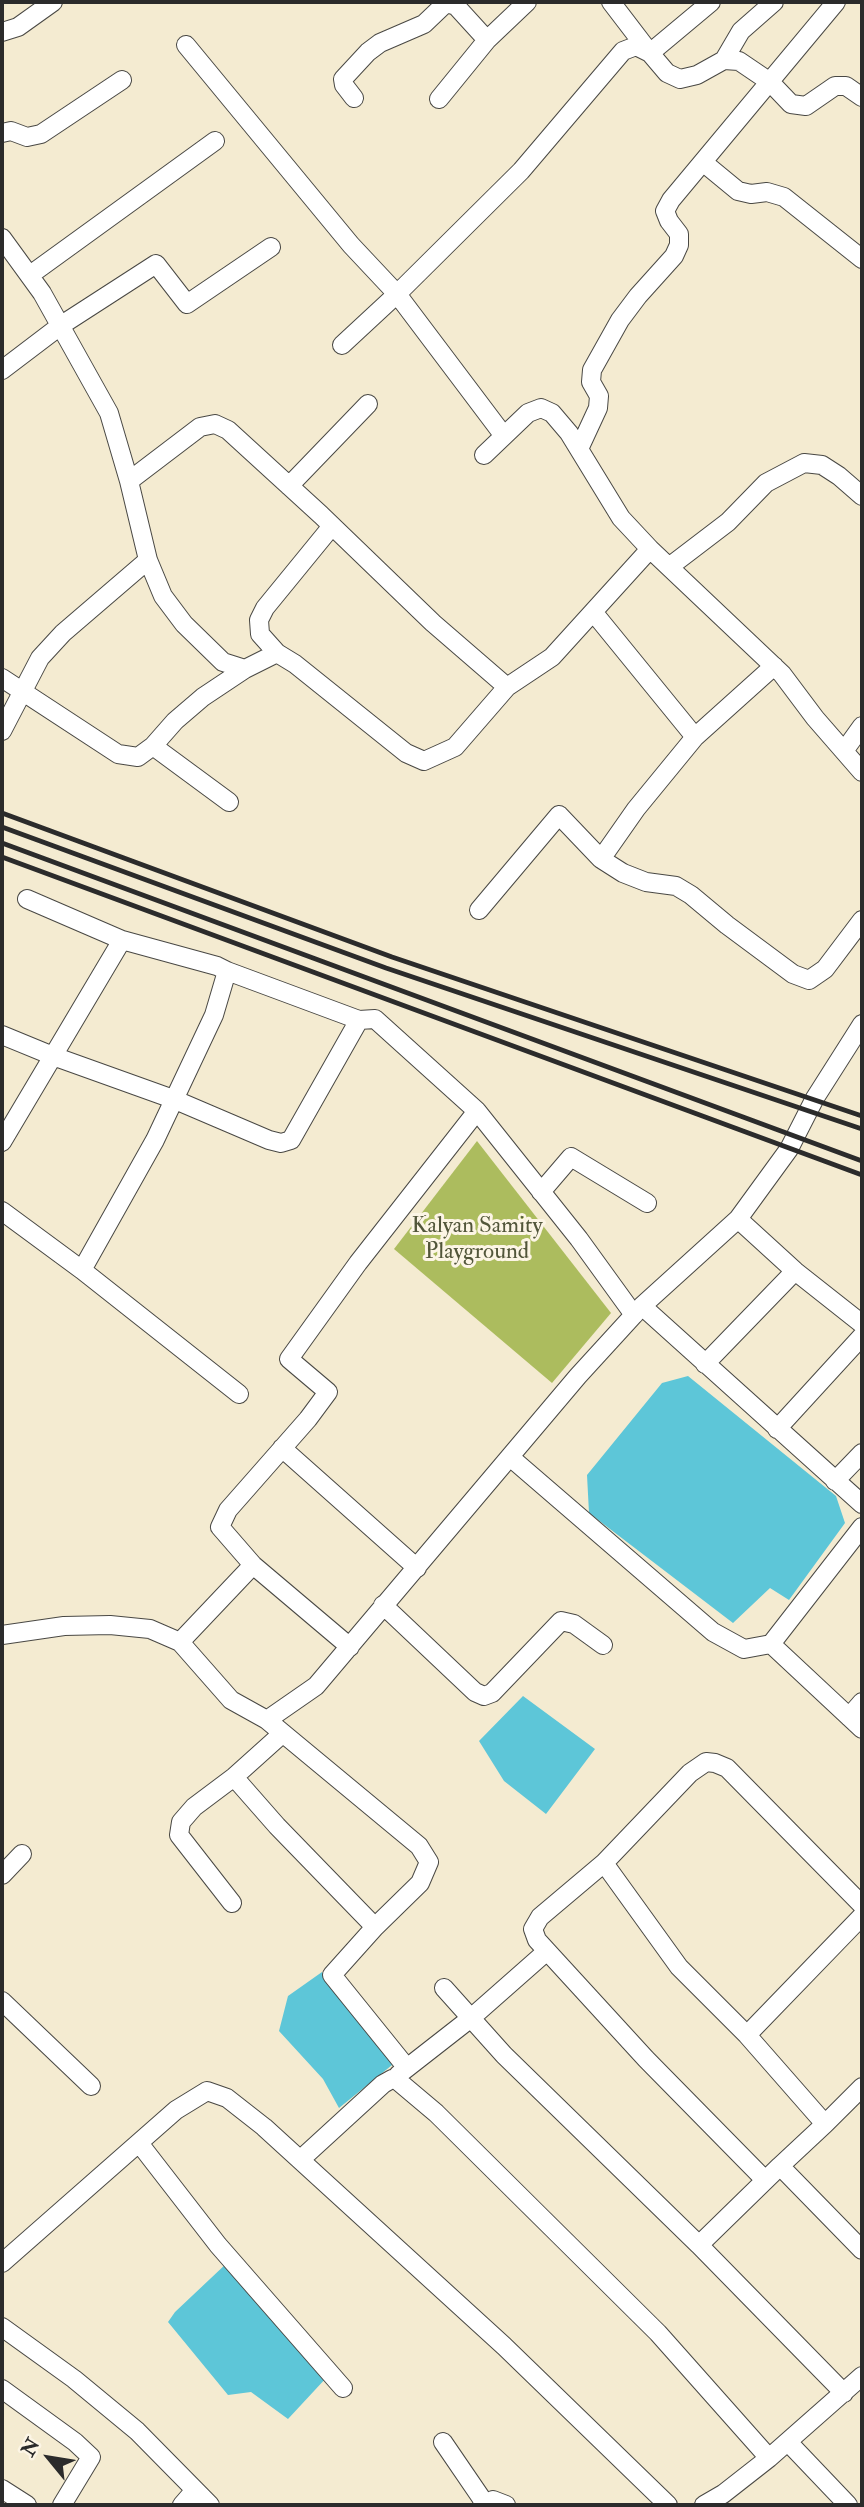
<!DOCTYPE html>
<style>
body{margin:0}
#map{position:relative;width:864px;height:2507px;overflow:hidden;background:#f4ebd1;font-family:"IM FELL Double Pica",serif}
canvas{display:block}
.frame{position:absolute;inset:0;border:4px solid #2b2b2b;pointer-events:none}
.north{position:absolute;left:14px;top:2423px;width:70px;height:70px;-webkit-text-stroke:5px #fcf5e5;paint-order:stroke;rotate:300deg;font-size:19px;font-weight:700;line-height:28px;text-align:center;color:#2b2b2b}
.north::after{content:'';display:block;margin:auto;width:24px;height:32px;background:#2b2b2b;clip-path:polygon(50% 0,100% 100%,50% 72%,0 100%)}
</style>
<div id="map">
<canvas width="864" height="2507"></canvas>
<div class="frame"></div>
<div class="north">N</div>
</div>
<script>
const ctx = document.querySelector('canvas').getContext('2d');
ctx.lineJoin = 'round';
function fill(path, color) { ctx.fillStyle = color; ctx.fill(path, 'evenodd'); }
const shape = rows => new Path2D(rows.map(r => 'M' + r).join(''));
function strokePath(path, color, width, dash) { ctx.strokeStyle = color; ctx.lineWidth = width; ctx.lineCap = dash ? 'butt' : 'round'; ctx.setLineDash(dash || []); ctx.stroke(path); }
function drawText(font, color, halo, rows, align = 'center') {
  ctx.font = font + ' "IM FELL Double Pica",serif'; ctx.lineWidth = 6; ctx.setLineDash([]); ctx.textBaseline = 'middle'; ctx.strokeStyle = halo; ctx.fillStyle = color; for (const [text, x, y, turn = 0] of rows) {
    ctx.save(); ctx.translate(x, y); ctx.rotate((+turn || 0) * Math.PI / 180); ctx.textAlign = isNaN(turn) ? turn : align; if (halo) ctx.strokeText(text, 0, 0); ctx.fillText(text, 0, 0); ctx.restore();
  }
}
fill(shape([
 [477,1141,611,1313,552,1383,394,1249]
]), '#acbc5e');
fill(shape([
 [688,1376,836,1496,845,1523,789,1600,770,1588,733,1623,589,1513,587,1475,662,1383],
 [523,1696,595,1749,546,1814,504,1781,479,1741],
 [322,1972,397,2061,339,2108,323,2079,279,2031,288,1996],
 [228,2262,327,2377,288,2419,251,2392,228,2395,168,2322,175,2312]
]), '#5dc6d8');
const minor = shape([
 [611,2,650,53,711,2],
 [2,32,18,27,53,2],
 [186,45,351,245,397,294,504,436],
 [724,60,741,31,774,2],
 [354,98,344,85,343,79,368,52,380,43,424,24,446,3,456,6,487,40],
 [439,99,487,40,527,2],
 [2,133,11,131,27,137,41,134,122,80],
 [704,163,738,191,751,194,767,192,784,197,862,259],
 [2,238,42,293,109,413,129,481,148,560,163,596,184,624,223,662,245,669,277,653,295,664,406,753,424,761,455,747,507,687,552,657,650,549],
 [30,275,215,141],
 [342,345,397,294,521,171,623,51,636,46,650,53,667,73,680,79,697,75,724,60,739,61,770,82,791,104,806,106,835,86,846,86,862,97],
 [2,370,60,326,156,264,187,304,271,247],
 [579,449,598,408,599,396,591,382,592,370,620,320,638,296,674,256,679,245,679,234,669,221,665,211,671,200,836,2],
 [484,455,528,413,541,408,552,413,569,433,621,518,650,549,782,674,815,718,862,772],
 [129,481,200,427,215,424,228,430,321,515,433,623,507,687],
 [289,486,368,404],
 [669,567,728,522,766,483,804,463,822,465,839,476,862,496],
 [594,613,695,737],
 [277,653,260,634,259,620,265,608,332,526],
 [2,678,118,754,138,757,153,746,175,721,203,697,245,669],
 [2,731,40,658,63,633,148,560],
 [153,746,229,802],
 [844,751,862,726],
 [601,859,623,873,646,882,676,886,691,895,727,925,793,974,809,980,825,969,862,920],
 [27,899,122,940,217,966,227,971,214,1015,155,1140,82,1270],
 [479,910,559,815,601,859,636,809,695,737,774,666],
 [227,971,359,1020],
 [2,1035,53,1056,173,1099,269,1140,281,1143,291,1140,359,1020,375,1019,477,1111,358,1263,289,1359,328,1392,308,1419,228,1510,220,1527,253,1565,350,1647],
 [477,1111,579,1239,634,1315],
 [2,1142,122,940],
 [541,1192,571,1157,647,1203],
 [2,1211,82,1270,239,1394],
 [738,1219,795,1271,862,1324],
 [642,1306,862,1504],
 [705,1364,795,1271],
 [777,1429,862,1336],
 [282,1448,417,1568],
 [510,1457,713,1632,744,1649,771,1644,862,1729],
 [835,1481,862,1453],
 [383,1605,475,1692,484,1696,492,1693,561,1621,574,1624,603,1645],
 [2,1635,64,1626,110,1625,150,1629,180,1642,231,1700,267,1720,316,1686,578,1376,642,1306,738,1219,789,1149,815,1098,862,1024],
 [180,1642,253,1565],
 [771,1644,862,1527],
 [849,1717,862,1702],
 [267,1720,419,1846,429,1862,420,1883,375,1927,332,1975,407,2068],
 [234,1777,277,1826,375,1927],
 [604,1863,679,1967,747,2035,825,2124,780,2166],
 [2,1875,22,1854],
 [232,1903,179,1835,181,1822,194,1807,234,1777,283,1733],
 [444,1988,504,2055,699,2245,844,2393],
 [2,2001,91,2086],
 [747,2035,862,1916],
 [398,2075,471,2018,547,1951],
 [825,2124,862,2087],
 [139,2143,218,2245,343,2388],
 [300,2160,383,2084,392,2079,398,2081,436,2113,658,2333,769,2458],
 [765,2180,646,2059,537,1940,533,1929,540,1917,604,1863,690,1773,706,1762,715,1763,727,1768,862,1905],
 [699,2245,780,2166,862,2250],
 [2,2263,176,2110,207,2091,227,2098,264,2127,504,2346,668,2505],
 [2,2327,74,2379,137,2431,210,2505],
 [2,2389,75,2442,91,2457,62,2505],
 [443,2442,484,2502],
 [788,2442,848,2505],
 [2,2489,27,2505],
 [182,2505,195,2490],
 [482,2505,493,2500,506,2505],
 [704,2505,723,2494,769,2458,862,2376]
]);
strokePath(minor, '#494844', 20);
strokePath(minor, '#fff', 18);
strokePath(shape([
 [2,813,392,957,862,1116],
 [2,827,386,968,862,1129],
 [2,843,862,1161],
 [2,857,862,1175]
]), '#2b2b2b', 5);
drawText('23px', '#52563a', '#fcf5e5', [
 ["Kalyan Samity",477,1227],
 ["Playground",477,1253]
]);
</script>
